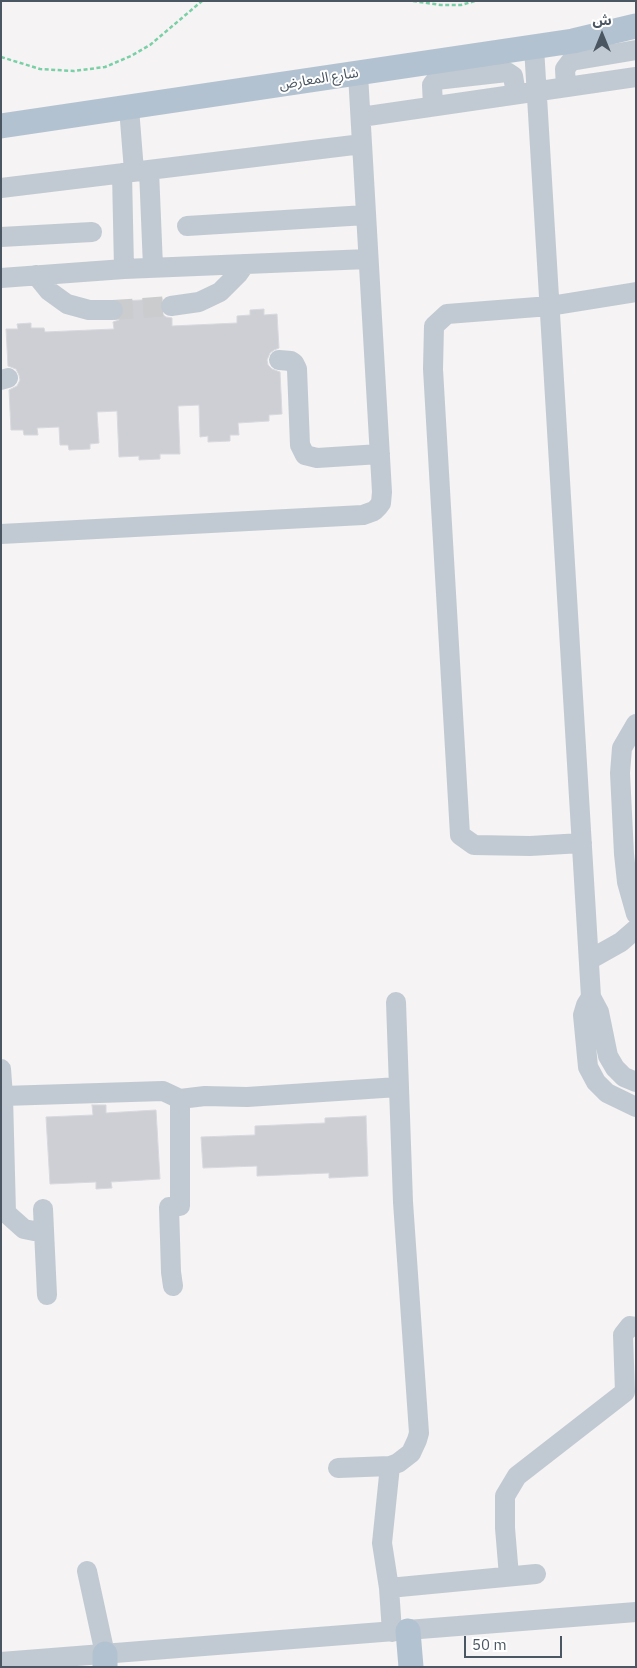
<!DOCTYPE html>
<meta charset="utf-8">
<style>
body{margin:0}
#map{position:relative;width:637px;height:1668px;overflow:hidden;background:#f5f3f3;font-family:"IBM Plex Sans","Noto Sans Arabic",sans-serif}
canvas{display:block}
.frame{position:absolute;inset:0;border:2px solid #4a5661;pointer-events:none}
.north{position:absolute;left:577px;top:10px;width:50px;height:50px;-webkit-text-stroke:4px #fff;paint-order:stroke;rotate:0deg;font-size:14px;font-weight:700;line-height:20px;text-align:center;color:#4a5661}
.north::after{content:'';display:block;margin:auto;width:18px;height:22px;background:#4a5661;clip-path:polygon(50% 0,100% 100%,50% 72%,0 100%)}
.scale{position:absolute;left:464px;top:1636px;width:98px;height:22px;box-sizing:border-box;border:2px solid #4a5661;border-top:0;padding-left:6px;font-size:15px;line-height:18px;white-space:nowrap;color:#4a5661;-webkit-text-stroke:4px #fff;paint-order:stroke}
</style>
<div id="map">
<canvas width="637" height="1668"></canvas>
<div class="frame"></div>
<div class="north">ش</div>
<div class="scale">50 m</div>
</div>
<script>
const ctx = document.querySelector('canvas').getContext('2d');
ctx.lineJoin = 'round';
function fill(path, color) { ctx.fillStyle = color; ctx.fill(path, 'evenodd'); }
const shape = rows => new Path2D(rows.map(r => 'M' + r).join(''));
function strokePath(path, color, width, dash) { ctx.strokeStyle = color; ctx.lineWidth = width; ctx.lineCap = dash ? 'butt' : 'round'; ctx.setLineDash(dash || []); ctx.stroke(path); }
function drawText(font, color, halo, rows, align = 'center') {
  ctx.font = font + ' "IBM Plex Sans","Noto Sans Arabic",sans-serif'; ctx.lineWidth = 4; ctx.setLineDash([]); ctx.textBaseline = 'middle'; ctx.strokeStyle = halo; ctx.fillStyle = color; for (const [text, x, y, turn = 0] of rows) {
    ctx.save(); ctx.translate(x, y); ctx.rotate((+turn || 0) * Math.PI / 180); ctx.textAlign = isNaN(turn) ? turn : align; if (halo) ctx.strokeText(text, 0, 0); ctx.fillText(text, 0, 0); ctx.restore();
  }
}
const building = shape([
 [162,299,159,308,162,314,166,317,172,318,172,326,237,323,237,316,250,315,250,310,264,309,264,315,277,314,279,348,274,350,270,353,267,360,268,365,272,369,280,372,282,414,269,415,269,421,238,423,239,435,230,435,230,441,208,442,208,436,200,437,199,405,178,406,180,454,160,454,160,459,139,460,139,456,119,457,117,411,97,412,99,443,90,444,90,449,69,450,68,445,60,445,59,427,37,428,38,435,24,435,23,430,11,430,9,390,17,386,20,380,19,375,16,369,8,366,6,329,18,329,17,324,31,323,31,328,44,328,45,332,114,329,113,322,119,320,123,315,125,310,123,305,120,301,162,299],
 [92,1105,106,1105,106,1113,156,1110,160,1179,111,1182,112,1188,96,1189,96,1182,50,1184,46,1117,93,1115,92,1105],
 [366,1116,368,1176,329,1178,329,1173,257,1176,257,1166,203,1168,201,1137,255,1135,255,1126,325,1123,325,1118,366,1116]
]);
fill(building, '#cdcfd5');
strokePath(building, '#d7d9de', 1);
strokePath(shape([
 [113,310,171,306]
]), '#caccce', 20, [20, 10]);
strokePath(shape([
 [413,1,441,5,461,5,475,1],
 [1,57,40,69,74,71,105,67,131,56,150,45,202,1]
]), '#7ad0a6', 2.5, [4, 2.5]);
strokePath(shape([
 [534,47,591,997,599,1012,608,1056,615,1068,624,1077,636,1082],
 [566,87,565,69,571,61,636,50],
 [433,106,432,85,436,80,507,72,513,76,516,94],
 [129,108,134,171],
 [361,117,636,77],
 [149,170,153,267],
 [122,173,124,269],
 [1,188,362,144],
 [187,226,366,215],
 [1,237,92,232],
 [36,275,49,291,67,304,89,310,113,310],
 [1,278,124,269,368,259],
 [171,306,199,302,220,292,238,274,245,264],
 [279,360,291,361,294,363,297,369,300,445,305,455,317,458,380,454],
 [1,380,8,378],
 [1,534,363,515,374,511,378,507,381,503,382,492,358,74],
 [636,724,622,748,620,773,624,854,627,882,636,914],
 [582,843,530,846,474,845,460,835,433,369,434,326,447,314,550,306,636,292],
 [589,960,621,942,636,929],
 [591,997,586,1005,583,1015,588,1067,596,1082,607,1093,636,1107],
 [1,1069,3,1096,163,1091,180,1099,205,1096,247,1097,398,1087],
 [3,1096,6,1213,24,1229,34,1231,44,1230],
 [180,1099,180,1206],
 [169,1207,171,1272,173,1286],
 [43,1209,47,1295],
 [390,1466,382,1543,389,1588,392,1632],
 [338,1468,390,1466,398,1463,411,1453,417,1440,419,1433,403,1202,396,1002],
 [87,1571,105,1654],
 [509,1576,505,1528,505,1496,517,1476,625,1392,623,1335,630,1326,636,1327],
 [389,1588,536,1574],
 [1,1662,636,1612]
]), '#c1cad2', 20);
strokePath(shape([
 [1,126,573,41,636,26],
 [408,1631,411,1667],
 [105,1654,105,1667]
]), '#b3c2d1', 25);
drawText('14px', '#4a5661', '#fff', [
 ["شارع المعارض",319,79,-9]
]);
</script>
